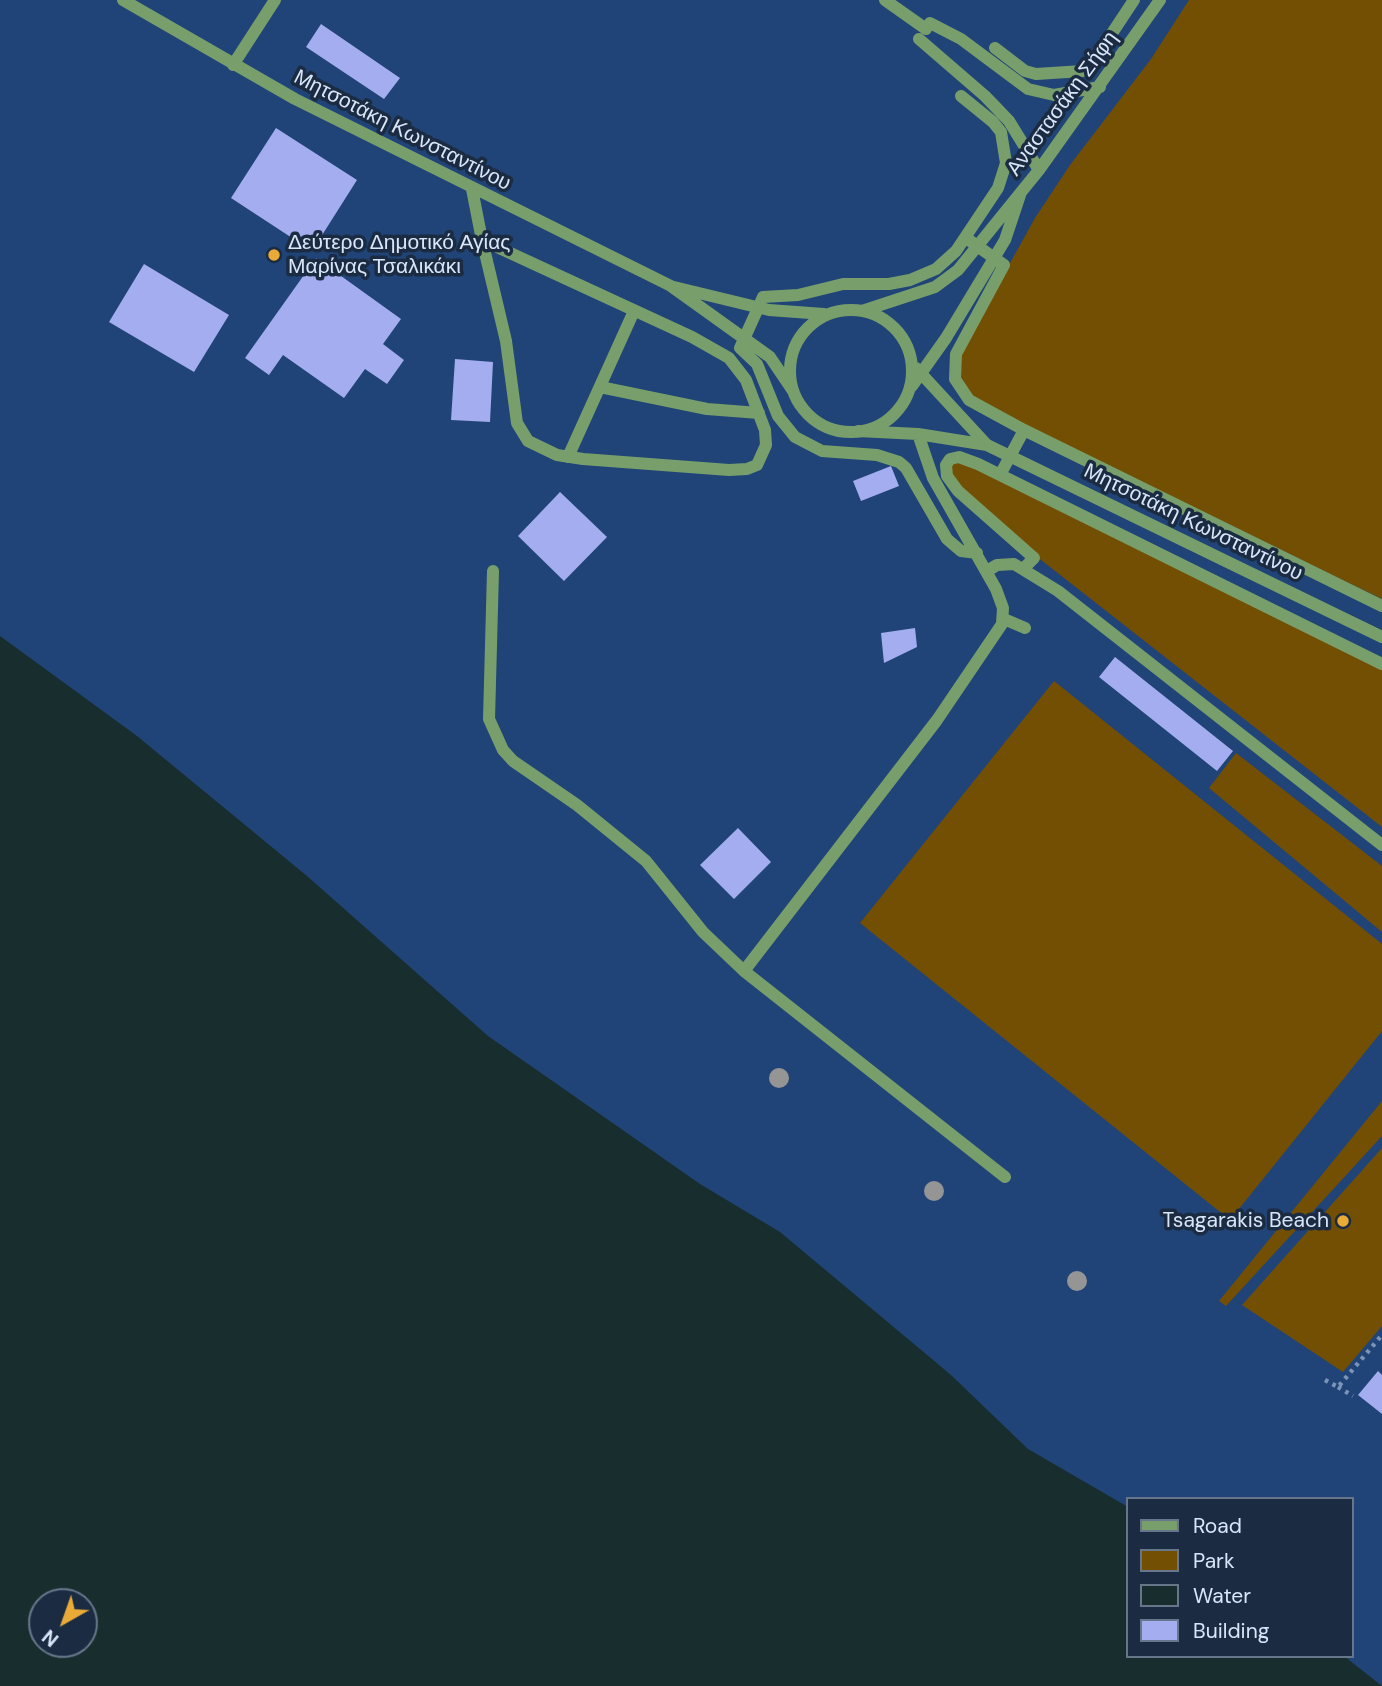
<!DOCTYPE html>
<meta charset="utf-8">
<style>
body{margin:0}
#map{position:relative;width:1382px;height:1686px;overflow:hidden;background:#204477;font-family:"DM Sans",sans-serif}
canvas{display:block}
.legend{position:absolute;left:1126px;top:1497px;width:228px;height:161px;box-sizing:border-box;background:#1b2b42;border:2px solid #67768b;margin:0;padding:9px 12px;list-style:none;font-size:21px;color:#d9e6f9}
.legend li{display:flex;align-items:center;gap:14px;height:35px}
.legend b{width:35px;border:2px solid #67768b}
.north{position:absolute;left:28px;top:1588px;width:70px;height:70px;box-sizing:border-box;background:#1b2b42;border:2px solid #67768b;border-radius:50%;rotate:220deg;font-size:19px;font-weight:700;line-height:28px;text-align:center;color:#d9e6f9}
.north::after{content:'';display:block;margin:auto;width:24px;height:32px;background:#eaaa38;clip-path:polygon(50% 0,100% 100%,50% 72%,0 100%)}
</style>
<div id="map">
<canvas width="1382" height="1686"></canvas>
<ul class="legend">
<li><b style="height:9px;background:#789f6b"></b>Road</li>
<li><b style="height:19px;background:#734f04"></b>Park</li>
<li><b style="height:19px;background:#182d2d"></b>Water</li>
<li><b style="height:19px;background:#a4adf0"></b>Building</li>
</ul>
<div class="north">N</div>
</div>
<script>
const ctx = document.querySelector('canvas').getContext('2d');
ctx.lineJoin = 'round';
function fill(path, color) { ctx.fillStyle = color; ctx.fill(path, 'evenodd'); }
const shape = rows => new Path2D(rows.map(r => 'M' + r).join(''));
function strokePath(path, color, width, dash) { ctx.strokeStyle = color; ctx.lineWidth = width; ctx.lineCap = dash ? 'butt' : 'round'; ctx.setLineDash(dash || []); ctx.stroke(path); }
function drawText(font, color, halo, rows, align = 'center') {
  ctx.font = font + ' "DM Sans",sans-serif'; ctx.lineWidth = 7; ctx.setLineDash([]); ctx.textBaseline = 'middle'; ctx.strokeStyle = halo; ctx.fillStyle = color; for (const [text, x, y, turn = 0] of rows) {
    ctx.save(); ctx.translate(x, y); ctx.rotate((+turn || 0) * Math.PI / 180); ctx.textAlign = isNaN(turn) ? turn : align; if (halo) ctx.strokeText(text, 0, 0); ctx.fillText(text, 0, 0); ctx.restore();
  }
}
fill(shape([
 [1189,0,1382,0,1382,599,1028,427,971,395,961,382,958,368,964,346,1035,218,1070,165,1151,59],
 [953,461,978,468,1382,670,1382,827,1013,538,955,483,949,466],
 [1054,681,1382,944,1382,1031,1230,1220,860,923],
 [1236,753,1382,866,1382,932,1209,788],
 [1382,1101,1382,1136,1226,1306,1219,1301],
 [1382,1148,1382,1326,1343,1372,1242,1305]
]), '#734f04');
fill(shape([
 [0,636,137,736,307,876,488,1036,700,1184,780,1232,951,1375,1028,1449,1128,1507,1128,1656,1344,1656,1382,1686,0,1686],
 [42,1602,84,1602,84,1644,42,1644]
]), '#182d2d');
fill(shape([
 [321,24,400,78,384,99,306,47],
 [276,128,357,180,312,251,231,198],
 [316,258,401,319,383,344,404,360,387,384,365,369,344,398,283,355,269,375,245,358],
 [144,264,229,315,194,372,109,322],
 [455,359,493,362,490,422,451,420],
 [891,466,899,486,861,501,853,481],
 [560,492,607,537,564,581,518,536],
 [915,628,917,647,884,663,881,633],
 [1115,657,1233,751,1217,771,1099,677],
 [738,828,771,862,734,899,700,865],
 [1378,1371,1382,1375,1382,1414,1358,1395]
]), '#a4adf0');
strokePath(shape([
 [1325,1380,1338,1387,1382,1335],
 [1338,1387,1353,1396]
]), '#7b94b7', 4.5, [3.5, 5]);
strokePath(shape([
 [123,0,295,99,671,286,770,357,793,391],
 [885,0,926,29],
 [930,23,961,39,1028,89,1054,95,1100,87],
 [919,39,985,96,1009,121,1039,170],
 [995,48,1025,71,1036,74,1083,71,1095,59,1134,0],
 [233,65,275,0],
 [961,96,993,122,1001,132,1006,163,998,188,956,251,936,269,910,280,889,284,843,284,798,295,763,297,740,348,757,364,778,416,795,437,822,451,877,455,899,462,906,468,947,539,961,551,977,553],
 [472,189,482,240,506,341,517,423,528,441,557,455,583,459,729,470,747,469,757,465,766,445,765,430,746,380,729,358,692,337,482,240],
 [966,238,1004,265,956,354,955,379,969,400,1024,430,1382,606],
 [674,287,769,310,824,314],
 '790 371a61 61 0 1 1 122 0a61 61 0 1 1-122 0Z',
 [862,311,935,287,958,270,1039,170,1160,0],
 [916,368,987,445],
 [912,386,946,338,1005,240,1020,195],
 [600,387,707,409,759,413],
 [858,431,918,434,987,445,1382,637],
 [568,457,634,311],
 [1000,475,1024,430],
 [1024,568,1034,558,958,491,947,476,946,465,950,459,959,457,978,464,1382,664],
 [493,571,489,719,503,750,513,761,577,805,646,861,703,932,744,971,1005,1177],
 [987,571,997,565,1014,564,1058,591,1382,845],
 [1004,619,1025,628],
 [744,971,937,720,1002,624,1003,608,996,589,933,478,918,434]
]), '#789f6b', 12);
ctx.fillStyle = '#959595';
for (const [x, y] of [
 [779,1078],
 [934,1191],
 [1077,1281]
]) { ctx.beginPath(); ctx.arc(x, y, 10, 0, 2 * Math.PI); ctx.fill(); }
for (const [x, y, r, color] of [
 [274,255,7,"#eaaa38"],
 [1343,1221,7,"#eaaa38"]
]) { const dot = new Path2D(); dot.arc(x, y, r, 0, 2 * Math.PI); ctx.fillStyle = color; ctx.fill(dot); strokePath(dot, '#1b2b42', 2.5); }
drawText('21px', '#d9e6f9', '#1b2b42', [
 ["Αναστασάκη Σήφη",1063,104,-54],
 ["Μητσοτάκη Κωνσταντίνου",402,131,27],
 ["Μητσοτάκη Κωνσταντίνου",1193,523,26]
]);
drawText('21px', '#d9e6f9', '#1b2b42', [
 ["Δεύτερο Δημοτικό Αγίας",288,243],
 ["Μαρίνας Τσαλικάκι",288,267],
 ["Tsagarakis Beach",1329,1221,"right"]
], 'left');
</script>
